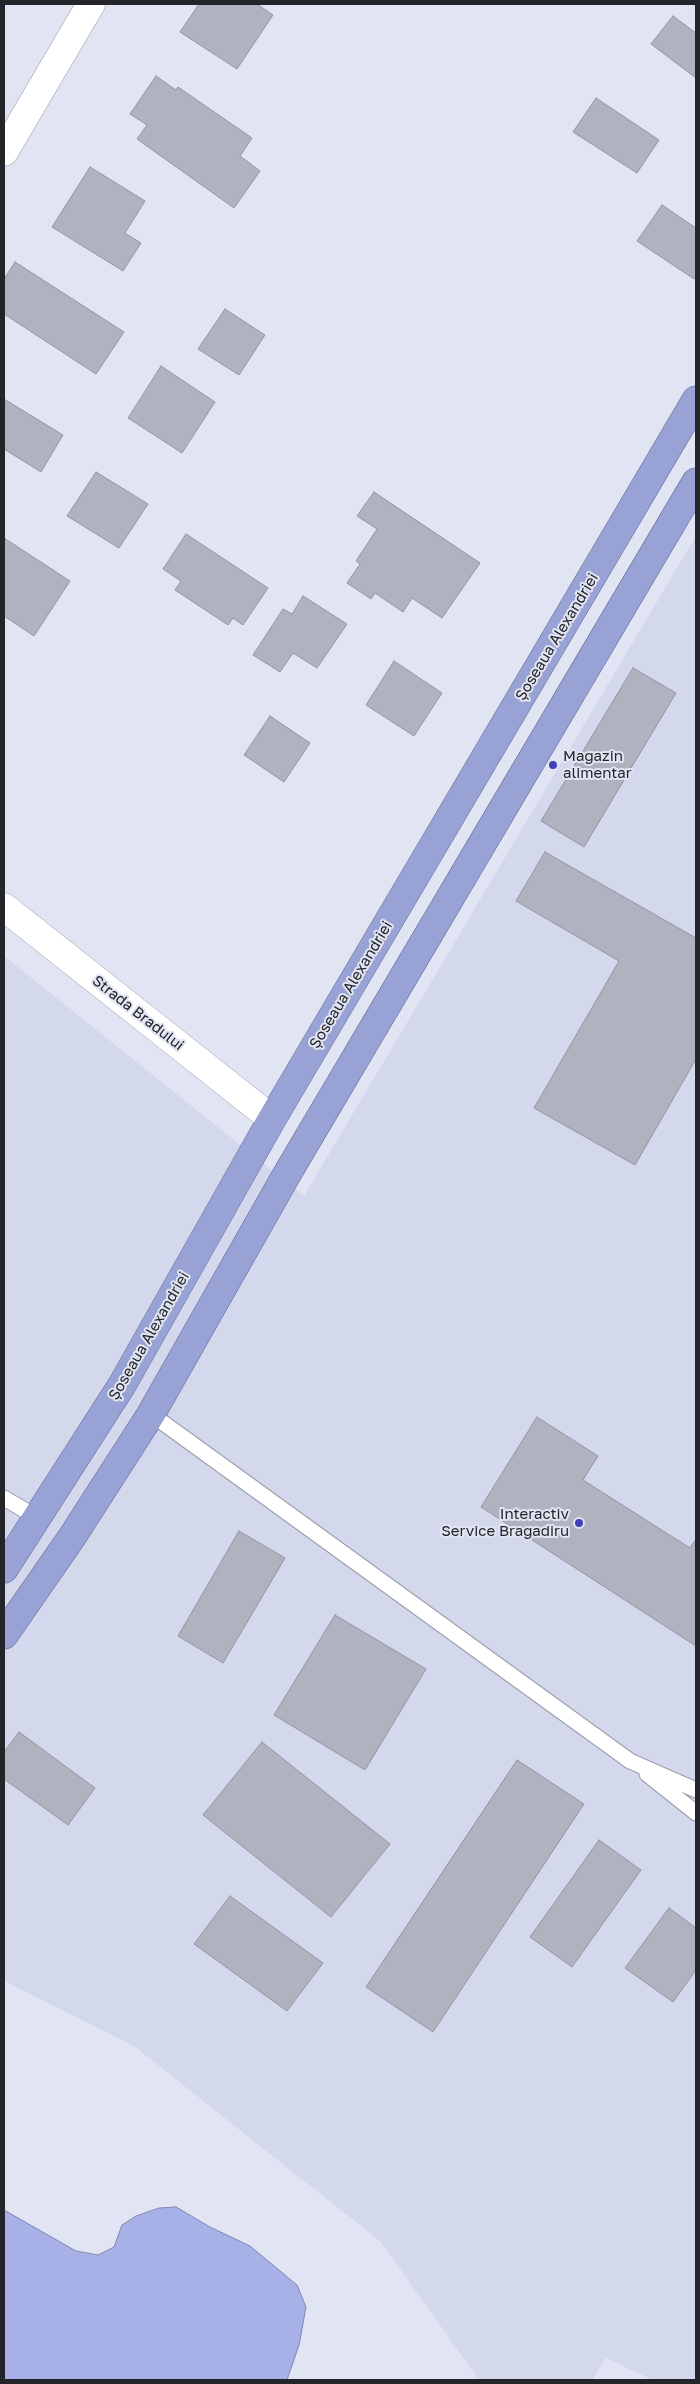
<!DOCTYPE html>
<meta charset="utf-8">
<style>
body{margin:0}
#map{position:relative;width:700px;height:2384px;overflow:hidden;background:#e1e4f2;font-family:"Golos Text",sans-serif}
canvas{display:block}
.frame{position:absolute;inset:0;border:5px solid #24252a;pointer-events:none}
</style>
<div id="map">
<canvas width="700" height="2384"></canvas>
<div class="frame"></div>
</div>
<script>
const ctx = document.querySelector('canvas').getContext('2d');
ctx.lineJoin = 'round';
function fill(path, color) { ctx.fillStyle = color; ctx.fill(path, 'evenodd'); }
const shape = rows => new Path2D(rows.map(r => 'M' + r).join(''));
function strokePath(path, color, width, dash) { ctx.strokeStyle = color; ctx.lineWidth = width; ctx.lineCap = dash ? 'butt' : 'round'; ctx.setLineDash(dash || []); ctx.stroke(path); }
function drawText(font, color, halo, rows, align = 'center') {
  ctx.font = font + ' "Golos Text",sans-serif'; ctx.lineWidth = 4; ctx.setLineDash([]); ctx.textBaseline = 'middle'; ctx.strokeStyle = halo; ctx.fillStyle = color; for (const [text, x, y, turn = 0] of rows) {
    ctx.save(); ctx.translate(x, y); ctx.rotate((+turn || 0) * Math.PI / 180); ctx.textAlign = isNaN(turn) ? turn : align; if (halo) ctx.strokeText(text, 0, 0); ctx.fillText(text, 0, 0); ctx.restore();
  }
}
fill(shape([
 [696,536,696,2380,653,2380,606,2358,592,2380,479,2380,381,2242,134,2046,4,1981,4,956,304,1196]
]), '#d4d8ed');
const water = shape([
 [176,2207,210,2227,250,2246,297,2285,306,2307,299,2345,287,2380,4,2380,4,2210,76,2251,98,2255,114,2247,122,2225,136,2216,159,2208,176,2207]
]);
fill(water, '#a7b1e7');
strokePath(water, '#8087ae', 1);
const building = shape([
 [199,4,257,4,273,15,237,69,180,32,199,4],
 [673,16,696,33,696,78,651,44,673,16],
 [156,76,176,90,178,87,252,138,240,156,260,171,234,208,137,139,147,125,130,114,156,76],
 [596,98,659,140,637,173,573,132,596,98],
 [90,167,145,201,125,233,141,243,123,271,52,227,90,167],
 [662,205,696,228,696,276,694,279,637,241,662,205],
 [15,262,124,332,96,374,4,314,4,279,15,262],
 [225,309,265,335,239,375,198,349,225,309],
 [161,366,215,402,182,453,128,418,161,366],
 [4,399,63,435,41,472,4,449,4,399],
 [96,472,148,504,119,548,67,516,96,472],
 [374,492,480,563,442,618,412,598,403,612,375,593,371,599,347,583,360,564,356,561,377,529,357,516,374,492],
 [186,534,268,588,243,625,233,618,228,625,175,590,181,581,163,569,186,534],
 [4,538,70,581,34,636,4,616,4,538],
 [303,596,347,624,317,668,293,653,280,672,253,655,283,609,292,614,303,596],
 [394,661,442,693,414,736,366,705,394,661],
 [633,668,676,693,584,847,541,821,633,668],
 [270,716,310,743,284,782,244,755,270,716],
 [545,852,696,938,696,1059,635,1165,534,1108,619,961,516,901,545,852],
 [537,1417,598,1456,583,1480,690,1548,696,1539,696,1646,481,1507,537,1417],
 [239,1531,285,1558,223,1663,178,1636,239,1531],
 [335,1615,426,1669,365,1770,274,1715,335,1615],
 [19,1732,95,1788,68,1825,4,1779,4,1752,19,1732],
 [262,1742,390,1844,331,1917,203,1815,262,1742],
 [517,1760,584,1804,433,2032,366,1987,517,1760],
 [599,1840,641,1870,572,1967,530,1937,599,1840],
 [230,1896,323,1963,287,2011,194,1944,230,1896],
 [669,1908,696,1928,696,1970,673,2002,625,1968,669,1908]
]);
fill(building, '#b0b2c0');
strokePath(building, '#9295a2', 1);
const service = shape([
 [151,1414,630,1761,696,1790],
 [4,1498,38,1518],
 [647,1774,696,1813]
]);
const minor = shape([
 [4,152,91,4],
 [4,907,272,1119]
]);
const trunk = shape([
 [4,1569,122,1385,272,1119,696,400],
 [4,1635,72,1537,151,1414,287,1174,696,482]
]);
strokePath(service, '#999ca9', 17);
strokePath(minor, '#999ca9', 29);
strokePath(trunk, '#5f6791', 29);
strokePath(service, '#fff', 15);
strokePath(minor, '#fff', 28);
strokePath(trunk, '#98a2d4', 28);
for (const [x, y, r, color] of [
 [553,765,5,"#4141b6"],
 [579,1523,5,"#4141b6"]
]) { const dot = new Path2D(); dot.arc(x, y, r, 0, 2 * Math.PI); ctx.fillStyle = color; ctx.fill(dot); strokePath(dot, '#e1e4f2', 2); }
drawText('15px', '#24252a', '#e1e4f2', [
 ["Șoseaua Alexandriei",557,637,-59],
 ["Șoseaua Alexandriei",351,985,-59],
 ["Strada Bradului",138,1013,38],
 ["Șoseaua Alexandriei",149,1336,-60]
]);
drawText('15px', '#24252a', '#e1e4f2', [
 ["Magazin",563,756],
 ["alimentar",563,773],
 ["Interactiv",569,1514,"right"],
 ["Service Bragadiru",569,1531,"right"]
], 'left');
</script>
